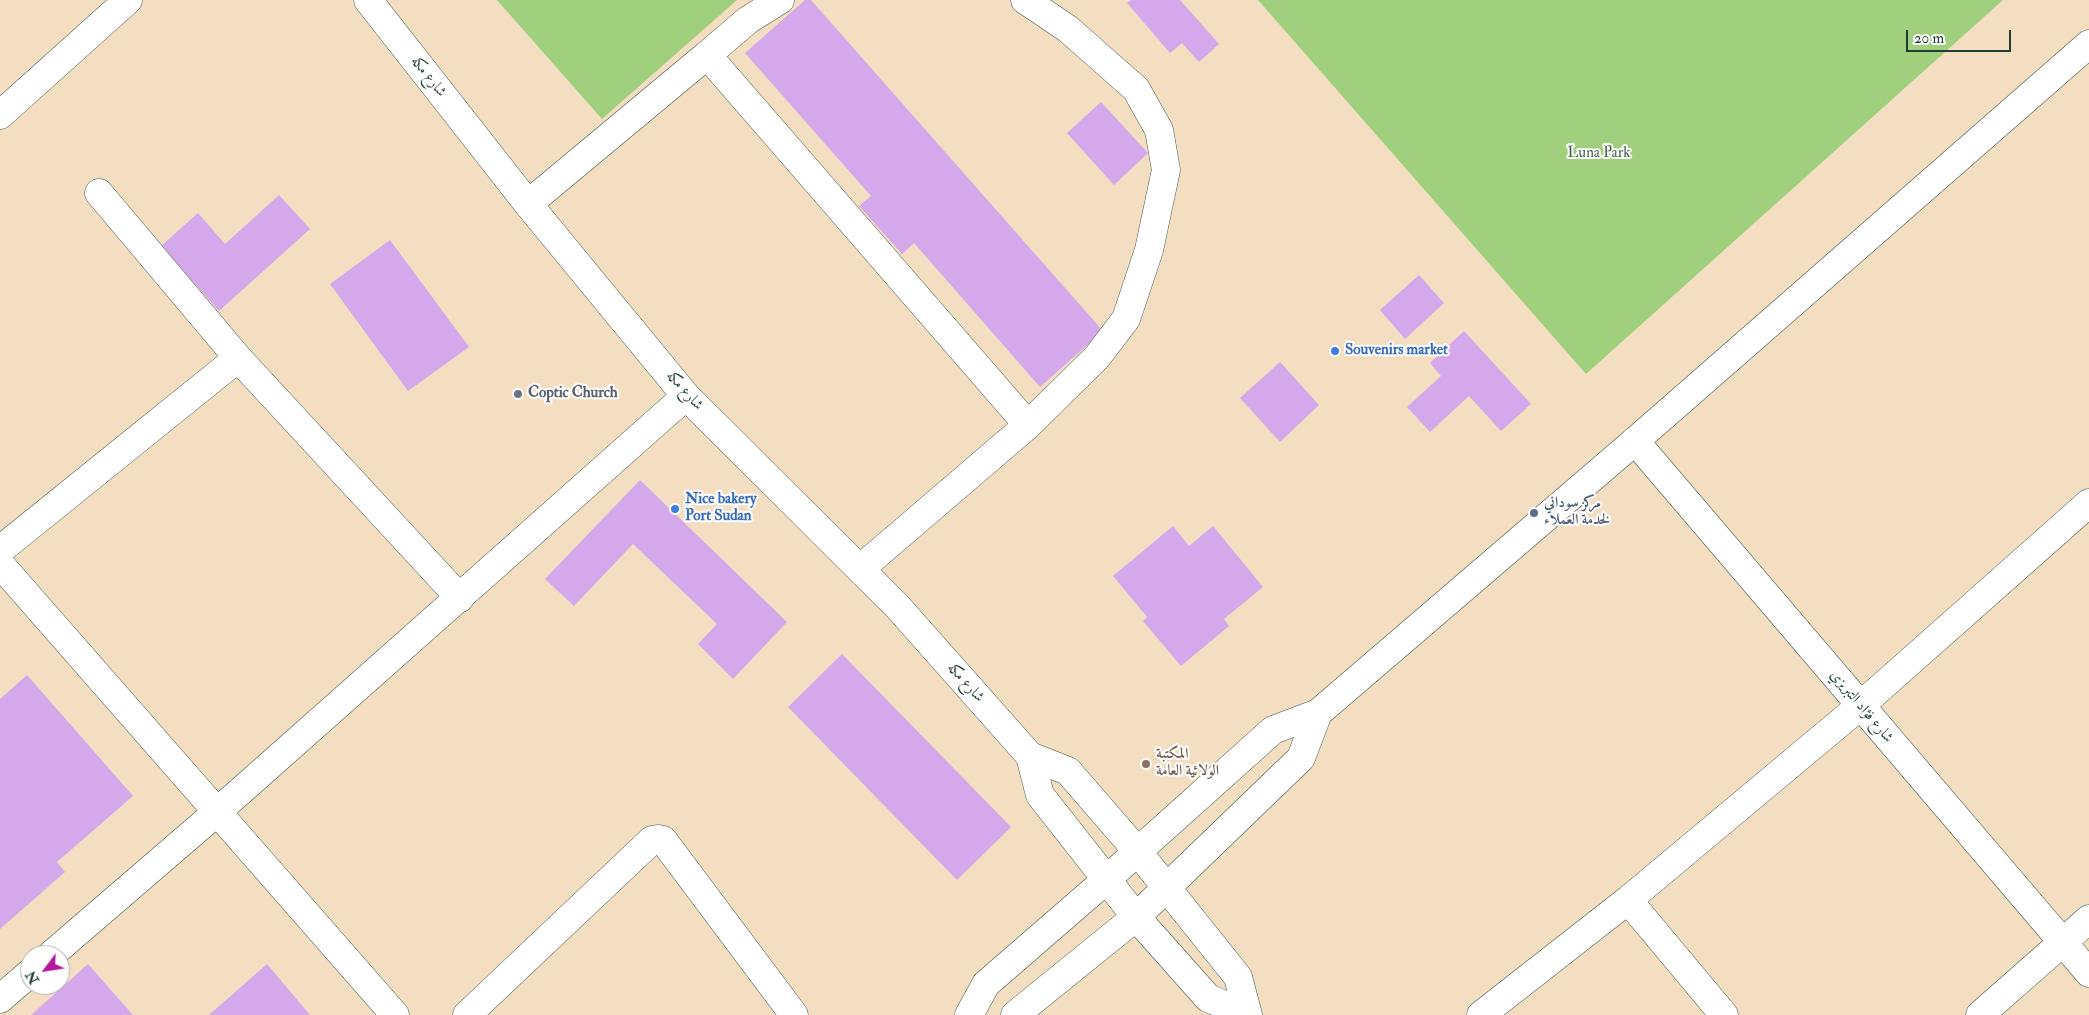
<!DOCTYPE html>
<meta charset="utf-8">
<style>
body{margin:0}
#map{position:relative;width:2089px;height:1015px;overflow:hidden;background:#f4dec2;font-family:"IM FELL Double Pica",serif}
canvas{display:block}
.north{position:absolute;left:20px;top:945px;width:50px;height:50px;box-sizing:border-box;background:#fff;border:1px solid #a5b1ae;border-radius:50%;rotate:239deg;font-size:14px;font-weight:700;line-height:20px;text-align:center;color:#1f3d34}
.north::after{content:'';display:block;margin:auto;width:18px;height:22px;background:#b5179e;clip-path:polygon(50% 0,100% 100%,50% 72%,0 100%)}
.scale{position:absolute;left:1906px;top:30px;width:105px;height:22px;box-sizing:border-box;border:2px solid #1f3d34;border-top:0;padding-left:6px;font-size:15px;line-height:18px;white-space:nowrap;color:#1f3d34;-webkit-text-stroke:4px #fff;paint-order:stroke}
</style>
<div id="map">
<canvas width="2089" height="1015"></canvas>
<div class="north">N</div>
<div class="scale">20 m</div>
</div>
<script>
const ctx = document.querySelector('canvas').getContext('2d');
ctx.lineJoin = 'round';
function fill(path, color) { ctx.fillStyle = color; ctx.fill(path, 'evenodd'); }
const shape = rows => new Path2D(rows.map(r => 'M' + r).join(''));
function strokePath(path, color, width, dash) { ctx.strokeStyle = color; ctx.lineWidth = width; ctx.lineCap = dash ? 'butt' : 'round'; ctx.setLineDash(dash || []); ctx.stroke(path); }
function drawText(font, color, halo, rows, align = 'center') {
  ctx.font = font + ' "IM FELL Double Pica",Amiri,serif'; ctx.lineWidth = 4; ctx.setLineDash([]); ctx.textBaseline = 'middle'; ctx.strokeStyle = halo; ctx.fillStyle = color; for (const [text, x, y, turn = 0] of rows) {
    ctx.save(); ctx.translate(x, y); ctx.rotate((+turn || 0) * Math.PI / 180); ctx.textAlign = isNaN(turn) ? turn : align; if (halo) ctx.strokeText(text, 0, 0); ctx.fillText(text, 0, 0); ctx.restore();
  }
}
fill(shape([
 [497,0,737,0,602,119],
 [1258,0,2003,0,1586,374]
]), '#a0cf7d');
fill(shape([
 [805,0,811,0,1103,331,1040,387,914,243,902,254,859,206,871,196,745,53],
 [1131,0,1180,0,1219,44,1199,62,1182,43,1170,53,1127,3],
 [1101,102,1148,153,1114,185,1067,133],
 [279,195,310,229,219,311,161,246,198,213,225,244],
 [390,240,469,347,408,391,330,284],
 [1419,275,1444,303,1405,339,1380,310],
 [1464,331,1531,404,1501,431,1469,396,1430,432,1407,407,1441,376,1430,363],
 [1280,362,1319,405,1280,442,1240,398],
 [640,480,787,622,733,679,698,644,717,624,633,544,574,606,545,579],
 [1173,526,1189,546,1213,526,1263,587,1224,619,1229,626,1181,666,1143,621,1147,617,1113,576],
 [842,654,1011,827,957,880,788,707],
 [27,675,133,796,57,862,65,872,0,929,0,699],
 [88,964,133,1015,31,1015],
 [267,964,310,1015,209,1015]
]), '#d5a7eb');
const minor = shape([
 [1025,0,1068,29,1136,89,1159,130,1166,170,1149,250,1126,319,1097,357,1028,425],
 [707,55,748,20,780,0],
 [0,115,128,0],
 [99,193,238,358,460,598],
 [528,204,707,55,1028,425,860,569],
 [1635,441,2089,973],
 [0,550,238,358],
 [0,564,395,1015],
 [1628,900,1724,1015],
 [51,955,217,812,686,396],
 [0,999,30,973],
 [467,1015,652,840,658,839,663,840,794,1015],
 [1481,1015,1628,900,1860,706,2089,503],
 [1980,1015,2089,919]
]);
const major = shape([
 [368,0,528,204,686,396,897,606,1030,756,1068,771,1138,852,1238,977,1248,1015],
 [1030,756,1040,795,1136,917,1208,998,1248,1015],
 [969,1015,986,984,1106,880,1273,730,1318,713,1635,441,2089,44],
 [1015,1015,1136,917,1301,758,1318,713]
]);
strokePath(minor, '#3f5549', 29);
strokePath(major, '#3f5549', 29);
strokePath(minor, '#fff', 28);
strokePath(major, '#fff', 28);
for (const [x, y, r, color] of [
 [1335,351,5,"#3f7fe0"],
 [518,394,5,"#6b7280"],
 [675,509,5,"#3f7fe0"],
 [1534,513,5,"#5c6f8a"],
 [1146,764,5,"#8d6e63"]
]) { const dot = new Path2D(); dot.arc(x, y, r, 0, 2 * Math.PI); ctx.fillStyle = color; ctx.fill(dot); strokePath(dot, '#fff', 2); }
drawText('15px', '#1f3d34', '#fff', [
 ["شارع مكه",428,77,52],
 ["شارع مكه",684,391,48],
 ["شارع مكه",965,683,48],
 ["شارع فؤاد التبريزي",1861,707,50]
]);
drawText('15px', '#3f6246', '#fff', [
 ["Luna Park",1599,154]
]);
drawText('bold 15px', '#366cbe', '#fff', [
 ["Souvenirs market",1345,351],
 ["Nice bakery",685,500],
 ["Port Sudan",685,517]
], 'left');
drawText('bold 15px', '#5b616d', '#fff', [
 ["Coptic Church",528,394]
], 'left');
drawText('bold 15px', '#4e5e75', '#fff', [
 ["مركز سوداني",1544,504],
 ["لخدمة العملاء",1544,521]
], 'left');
drawText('bold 15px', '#785e54', '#fff', [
 ["المكتبة",1156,755],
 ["الولائية العامة",1156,772]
], 'left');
</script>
